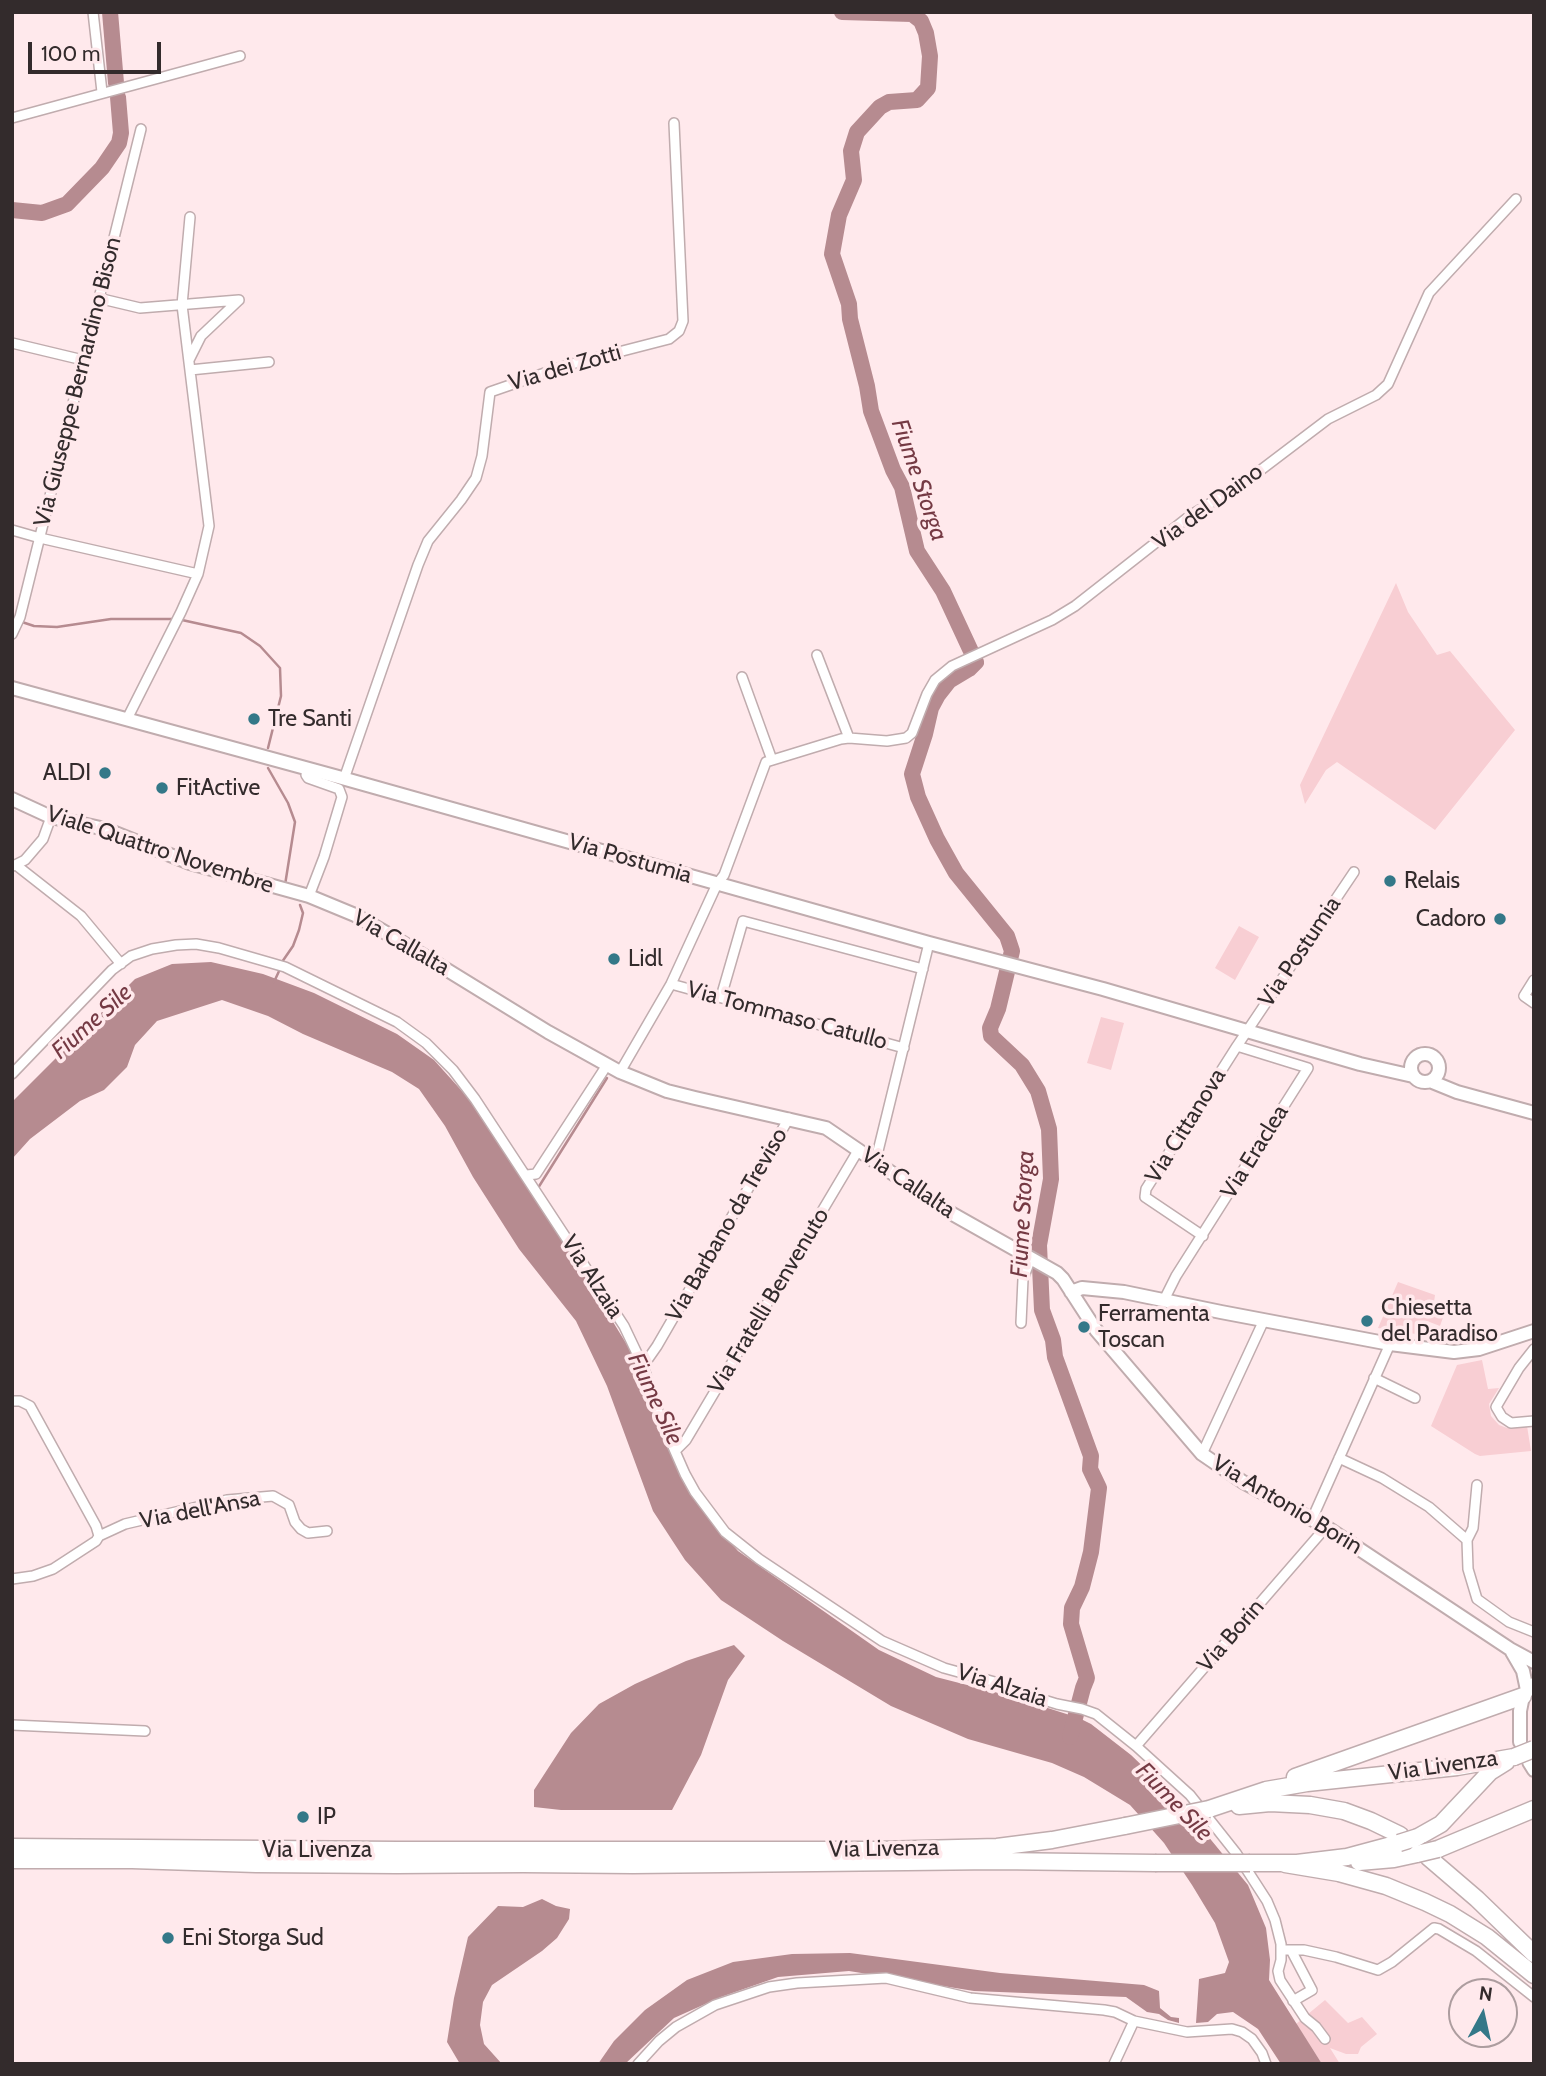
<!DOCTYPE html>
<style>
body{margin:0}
#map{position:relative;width:1546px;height:2076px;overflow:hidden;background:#ffe9ec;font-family:Cabin,sans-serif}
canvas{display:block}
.frame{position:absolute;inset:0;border:14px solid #332b2c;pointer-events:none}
.north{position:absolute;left:1448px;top:1978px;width:70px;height:70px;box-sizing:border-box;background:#ffe9ec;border:2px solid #ad9d9f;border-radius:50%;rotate:8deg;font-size:19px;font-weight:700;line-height:28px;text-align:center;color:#332b2c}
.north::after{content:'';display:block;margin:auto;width:24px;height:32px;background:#347888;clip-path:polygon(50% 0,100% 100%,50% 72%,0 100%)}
.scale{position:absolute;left:28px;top:42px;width:133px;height:32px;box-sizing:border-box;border:4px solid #332b2c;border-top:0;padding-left:9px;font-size:21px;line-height:24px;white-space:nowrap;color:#332b2c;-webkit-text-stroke:5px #ffe9ec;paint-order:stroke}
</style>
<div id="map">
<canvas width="1546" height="2076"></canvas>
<div class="frame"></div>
<div class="north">N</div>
<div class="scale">100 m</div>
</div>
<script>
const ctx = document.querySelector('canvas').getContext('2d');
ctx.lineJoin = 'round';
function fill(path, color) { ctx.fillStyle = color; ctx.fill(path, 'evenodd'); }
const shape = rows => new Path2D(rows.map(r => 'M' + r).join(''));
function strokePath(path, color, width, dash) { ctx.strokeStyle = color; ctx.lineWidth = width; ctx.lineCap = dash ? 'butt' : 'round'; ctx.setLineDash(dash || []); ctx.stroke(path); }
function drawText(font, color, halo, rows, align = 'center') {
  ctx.font = font + ' Cabin,sans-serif'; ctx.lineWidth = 7; ctx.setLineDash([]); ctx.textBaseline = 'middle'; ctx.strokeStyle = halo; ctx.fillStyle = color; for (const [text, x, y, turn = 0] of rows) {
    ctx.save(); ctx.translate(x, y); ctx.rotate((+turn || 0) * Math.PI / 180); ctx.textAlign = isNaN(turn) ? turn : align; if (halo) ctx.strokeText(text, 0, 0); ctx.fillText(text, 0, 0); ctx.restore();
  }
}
fill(shape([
 [1396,583,1408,612,1437,655,1450,651,1515,730,1435,830,1337,762,1326,770,1305,804,1300,785],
 [1239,926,1259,937,1235,980,1215,968],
 [1101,1017,1124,1023,1111,1070,1087,1063],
 [1398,1282,1435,1295,1434,1302,1447,1306,1440,1326,1427,1321,1422,1335,1378,1328],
 [1482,1360,1488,1389,1499,1388,1489,1404,1491,1416,1499,1425,1507,1428,1527,1426,1531,1451,1480,1456,1475,1454,1431,1426,1457,1365],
 [1325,2000,1348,2023,1362,2017,1377,2034,1361,2047,1358,2054,1346,2054,1330,2048,1340,2064,1322,2064,1296,2024]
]), '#f8ced3');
fill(shape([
 [211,962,263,974,314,993,397,1034,434,1060,470,1100,533,1194,599,1299,632,1353,665,1437,675,1451,698,1505,738,1551,879,1650,936,1677,1010,1696,1079,1718,1091,1724,1131,1755,1180,1802,1248,1885,1266,1928,1270,1960,1269,1980,1322,2064,1281,2064,1258,2029,1233,2012,1217,2014,1208,2022,1196,2023,1199,1979,1225,1973,1229,1962,1215,1923,1192,1885,1164,1843,1130,1805,1084,1777,1052,1763,968,1739,891,1706,783,1641,721,1600,685,1560,653,1511,607,1386,576,1321,519,1249,473,1177,445,1126,419,1089,392,1072,303,1034,268,1016,222,1000,157,1021,135,1045,127,1067,104,1090,80,1101,30,1139,12,1159,12,1102,135,979,172,964],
 [734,1645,745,1656,728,1680,701,1755,672,1810,561,1810,534,1807,534,1790,571,1733,599,1704,635,1684,686,1661],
 [542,1899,556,1906,570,1909,569,1919,557,1938,542,1951,492,1985,483,2002,480,2025,484,2044,502,2064,460,2064,447,2042,454,1998,468,1937,498,1906,523,1907],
 [850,1953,1000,1973,1144,1985,1159,1991,1160,2008,1171,2017,1179,2018,1179,2023,1168,2020,1159,2014,1147,2012,1126,1997,974,1991,849,1971,778,1977,721,1997,674,2018,625,2064,598,2064,614,2041,645,2010,687,1980,733,1962,792,1954]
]), '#b68b90');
strokePath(shape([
 [182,620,241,633,260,646,280,668,281,696,268,748],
 [22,622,34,626,57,627,111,619,175,619],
 [268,768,288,803,295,822,285,885],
 [282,962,293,946,299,930,303,913,300,905],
 [274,982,280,969],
 [538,1188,607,1078]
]), '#b68b90', 2.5);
strokePath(shape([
 [110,12,116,83],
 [842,12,912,14,921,21,926,33,930,56,928,88,917,100,889,102,880,107,857,132,851,151,854,180,839,215,832,254,849,304,850,319,867,386,871,411,893,470,902,487,917,551,943,591,976,662,969,669,949,681,938,695,931,708,925,734,912,774,918,797,937,839,956,873,1007,936,1012,951,998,1009,990,1028,991,1036,1022,1065,1038,1091,1049,1129,1051,1179,1039,1245,1042,1310,1053,1340,1055,1357,1091,1456,1090,1469,1099,1488,1091,1552,1082,1587,1072,1608,1071,1624,1087,1678,1083,1688,1070,1737],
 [12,210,42,213,67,204,102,168,119,143,121,133,118,97]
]), '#b68b90', 16);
const street = shape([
 [93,12,102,92],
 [12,118,240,56],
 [98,298,140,308,239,300],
 [12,343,83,360],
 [189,360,201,336,239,300],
 [190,370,269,362],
 [12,530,40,538,198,574],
 [12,634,20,617,141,129],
 [817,655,849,738],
 [742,677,772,760],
 [127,719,181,612,198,574,209,526,182,305,190,217],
 [307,769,306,775,308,778,339,789,342,797,324,857,309,896],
 [344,779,418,565,428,541,461,500,476,478,482,456,490,392,568,365,669,339,679,331,683,321,674,123],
 [16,865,81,916,121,964],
 [13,866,25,860,43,839,51,817],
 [1534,980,1524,996,1534,1003],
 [671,984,904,1048],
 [721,997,743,921,923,969],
 [620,1072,671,984,717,884,724,875,766,762,841,739,849,738,887,741,906,738,912,733,927,694,935,680,952,666,1052,620,1075,606,1191,515,1245,482,1328,419,1376,395,1388,384,1429,293,1516,199],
 [12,1074,112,970,131,956,152,949,176,945,196,944,219,948,285,967,397,1022,426,1043,453,1070,475,1099,624,1326,643,1366,660,1417,685,1474,695,1492,725,1532,759,1559,882,1641,944,1668,1002,1684,1011,1690,1057,1704,1082,1709,1096,1714,1136,1746,1190,1795,1236,1853,1267,1901,1275,1920,1281,1944,1281,1960,1278,1971,1280,1980,1305,2018,1316,2027,1325,2039],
 [874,1160,878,1151,929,943],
 [527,1175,536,1174,607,1065],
 [1203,1236,1145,1197,1146,1189,1237,1046,1354,872],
 [1164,1300,1176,1276,1308,1068,1237,1046],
 [1021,1323,1023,1279,1031,1258],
 [1534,1349,1519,1368,1496,1407,1502,1417,1511,1423,1534,1421],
 [643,1366,657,1346,789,1118],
 [1374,1378,1415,1398],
 [12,1401,20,1401,30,1406,96,1526,99,1536],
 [675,1451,686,1440,859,1149],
 [1202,1454,1264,1320],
 [1339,1458,1382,1478,1429,1507,1467,1540,1468,1569,1477,1599,1509,1622,1534,1632],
 [1312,1519,1390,1344],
 [1467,1540,1473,1528,1477,1485],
 [12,1579,33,1576,53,1569,96,1541,99,1536,125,1524,227,1500,273,1496,289,1505,295,1522,301,1529,308,1533,327,1531],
 [12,1725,145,1731],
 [1136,1746,1326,1527],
 [1281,1950,1304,1950,1336,1957,1378,1970,1392,1962,1434,1928,1439,1929,1476,1951,1534,1997],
 [1291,1950,1312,1990,1293,2001],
 [638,2064,659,2041,676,2027,715,2005,769,1987,797,1983,886,1978,970,1998,1104,2010,1115,2012,1134,2021,1187,2032,1232,2029,1242,2032,1252,2039,1262,2053,1266,2064],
 [1114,2064,1134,2021]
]);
const secondary = shape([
 [12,688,342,778,929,943,1103,989,1360,1064,1413,1076],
 [12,799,51,817,105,829,190,863,309,896,355,915,400,941,548,1032,620,1072,635,1078,667,1091,695,1098,826,1128,949,1212,1057,1273,1063,1279,1096,1330,1202,1454,1243,1482,1326,1527,1510,1649,1534,1662],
 '1411 1068a14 14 0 1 1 28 0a14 14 0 1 1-28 0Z',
 [1430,1081,1457,1092,1534,1113],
 [1071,1292,1082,1288,1124,1292,1221,1312,1390,1344,1454,1352,1479,1349,1534,1331],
 [1512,1652,1523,1671,1527,1690],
 [1520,1742,1520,1711,1523,1696,1534,1684],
 [1529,1762,1534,1770]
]);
const highway = shape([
 [1295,1777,1523,1696],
 [1239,1806,1270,1803,1310,1805,1344,1811,1371,1821,1400,1835],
 [1209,1809,1266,1790,1307,1783,1457,1767,1514,1757],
 [1418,1837,1441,1824,1490,1772,1506,1762],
 [12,1847,397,1850,879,1850,997,1847,1052,1840,1125,1826],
 [1438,1849,1534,1809],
 [1428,1857,1477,1899,1534,1954],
 [12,1860,132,1860,256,1864,397,1865,523,1864,633,1865,997,1861,1155,1863],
 [1359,1862,1394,1859,1417,1854],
 [1250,1863,1297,1863,1347,1857,1399,1843],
 [1285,1864,1339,1873,1386,1886,1425,1902,1450,1914,1487,1937,1534,1975]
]);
strokePath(street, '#c0acae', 12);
strokePath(secondary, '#c0acae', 16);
strokePath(highway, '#c0acae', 19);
strokePath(street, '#fff', 9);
strokePath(secondary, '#fff', 12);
strokePath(highway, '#fff', 16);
const highwayBridge = shape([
 [1514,1757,1534,1749],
 [1125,1826,1209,1809],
 [1399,1843,1418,1837],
 [1417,1854,1438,1849],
 [1155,1863,1250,1863]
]);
strokePath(highwayBridge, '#c0acae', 19, []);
strokePath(highwayBridge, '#fff', 16);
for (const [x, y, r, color] of [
 [254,719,7,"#347888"],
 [105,773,7,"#347888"],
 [162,788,7,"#347888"],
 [1390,881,7,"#347888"],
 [1500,919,7,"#347888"],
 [614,959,7,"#347888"],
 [1367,1321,7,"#347888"],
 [1084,1327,7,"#347888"],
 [303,1817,7,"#347888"],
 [168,1938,7,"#347888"]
]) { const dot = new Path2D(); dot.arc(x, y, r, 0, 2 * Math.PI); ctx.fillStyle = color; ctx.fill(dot); strokePath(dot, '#ffe9ec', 2.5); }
drawText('23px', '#332b2c', '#ffe9ec', [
 ["Via dei Zotti",565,368,-16],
 ["Via Giuseppe Bernardino Bison",78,382,-76],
 ["Via del Daino",1208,507,-36],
 ["Viale Quattro Novembre",160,850,18],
 ["Via Postumia",630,859,16],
 ["Via Callalta",401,943,30],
 ["Via Postumia",1300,952,-56],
 ["Via Tommaso Catullo",787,1016,15],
 ["Via Cittanova",1186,1126,-58],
 ["Via Eraclea",1255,1152,-58],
 ["Via Callalta",908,1183,34],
 ["Via Barbano da Treviso",727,1225,-60],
 ["Via Alzaia",592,1277,57],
 ["Via Fratelli Benvenuto",769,1301,-59],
 ["Via Antonio Borin",1287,1505,31],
 ["Via dell'Ansa",200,1510,-11],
 ["Via Borin",1231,1636,-49],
 ["Via Alzaia",1002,1686,18],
 ["Via Livenza",1443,1766,-8],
 ["Via Livenza",884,1849,-1],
 ["Via Livenza",317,1850]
]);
drawText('23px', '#332b2c', '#ffe9ec', [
 ["Tre Santi",268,719],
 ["ALDI",91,773,"right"],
 ["FitActive",176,788],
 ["Relais",1404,881],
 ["Cadoro",1486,919,"right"],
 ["Lidl",628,959],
 ["Chiesetta",1381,1308],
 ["del Paradiso",1381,1334],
 ["Ferramenta",1098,1314],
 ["Toscan",1098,1340],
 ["IP",317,1817],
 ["Eni Storga Sud",182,1938]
], 'left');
drawText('italic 24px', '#753a44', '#ffe9ec', [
 ["Fiume Storga",919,480,71],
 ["Fiume Sile",92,1022,-42],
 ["Fiume Storga",1023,1214,-87],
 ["Fiume Sile",655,1399,65],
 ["Fiume Sile",1174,1802,46]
]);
</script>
